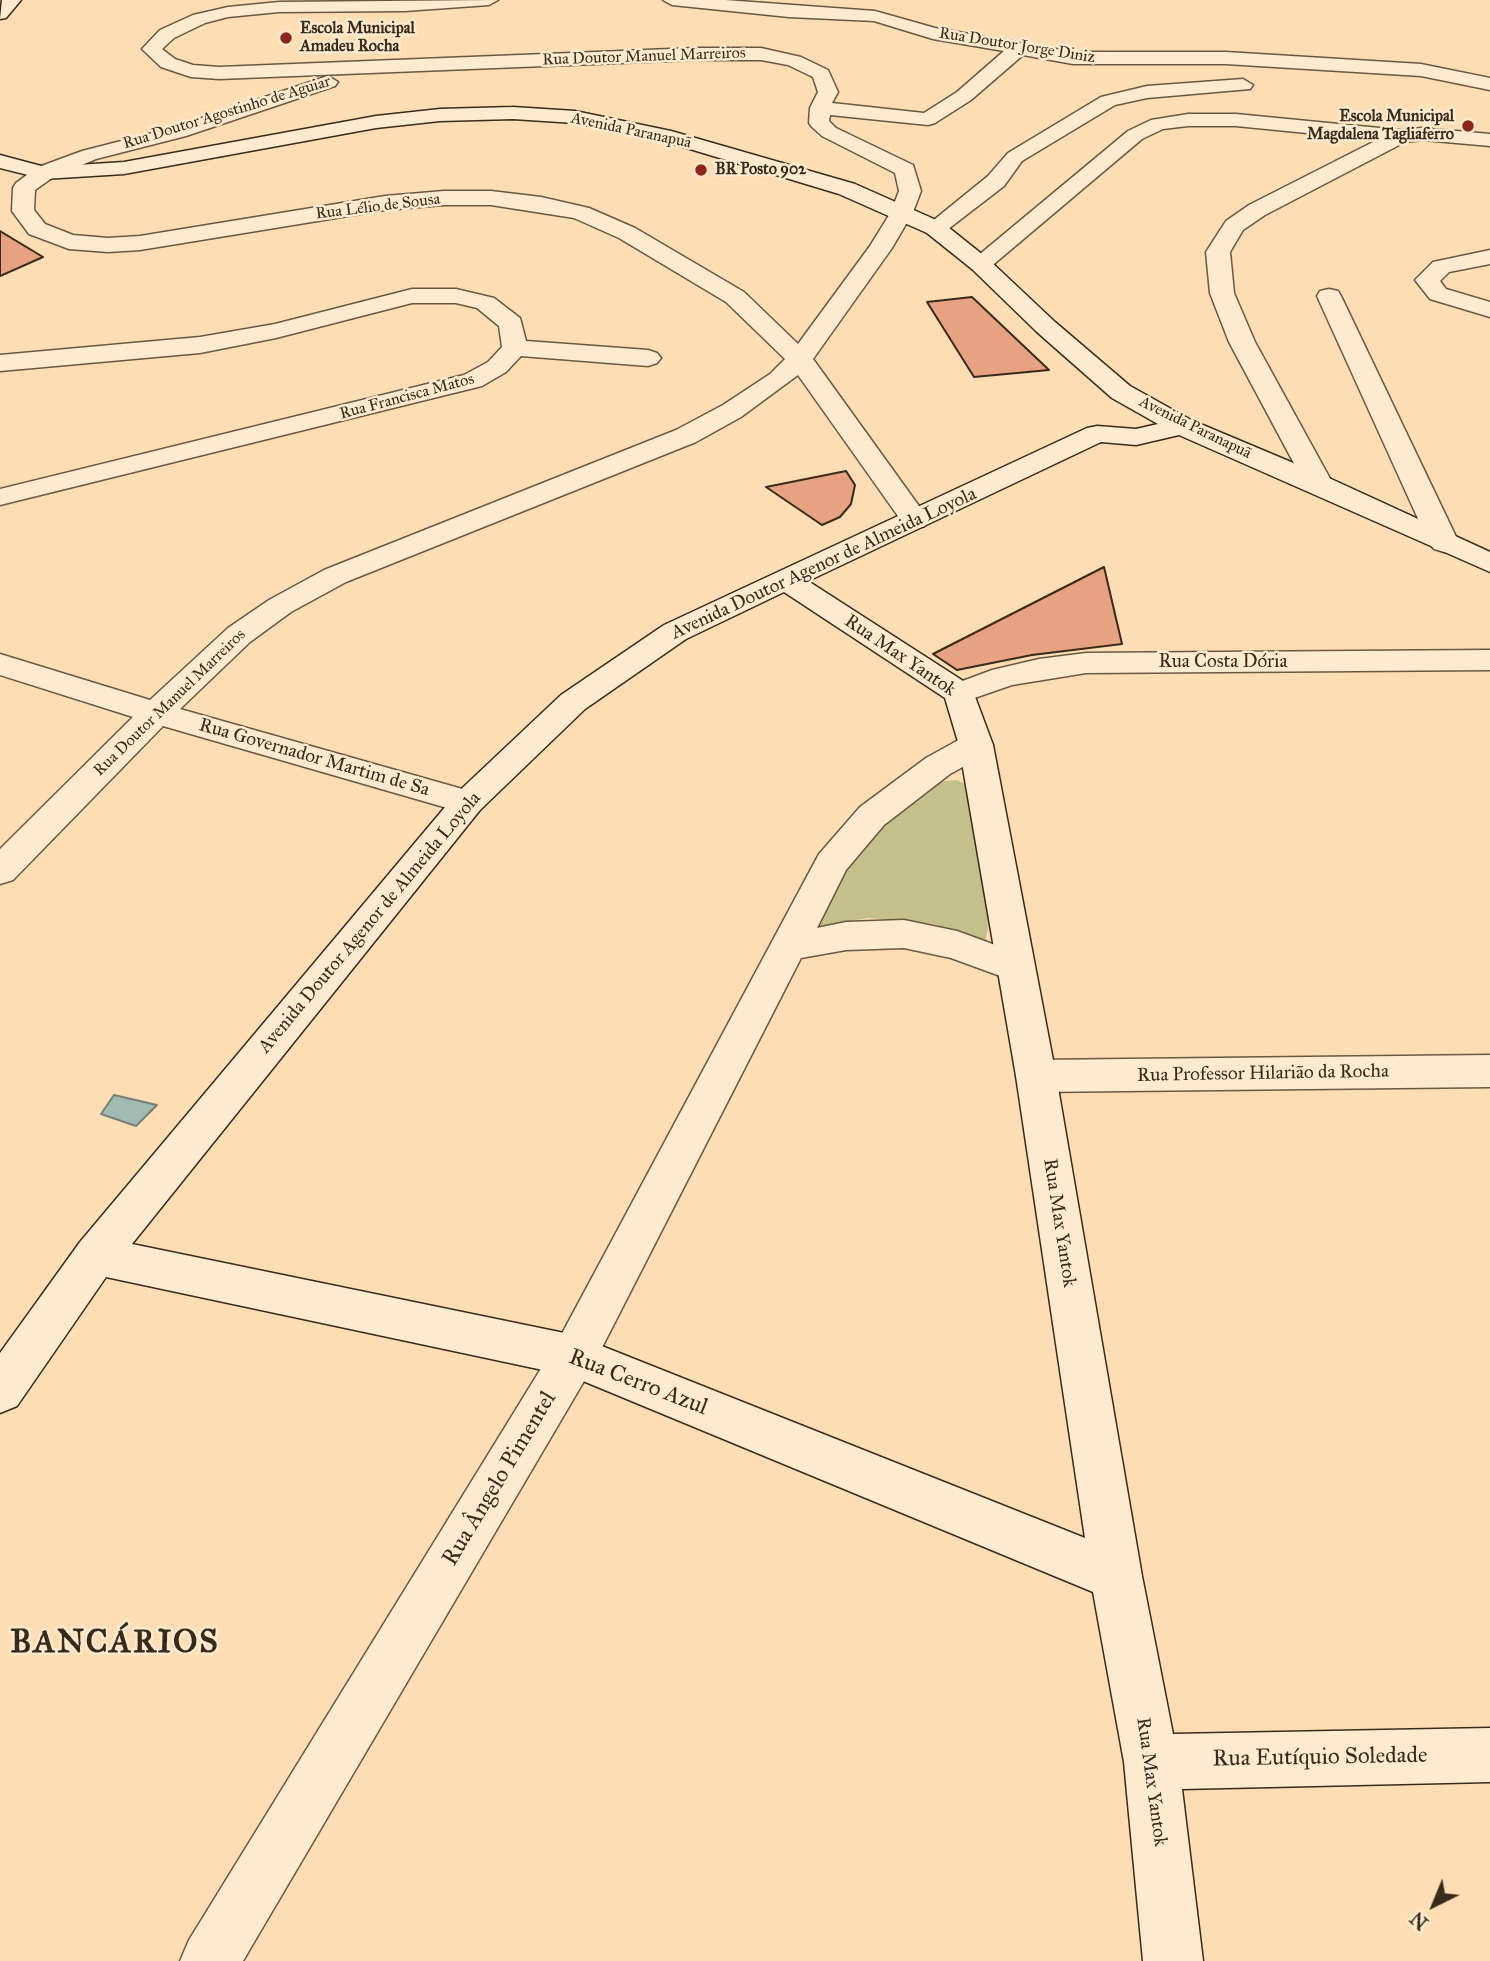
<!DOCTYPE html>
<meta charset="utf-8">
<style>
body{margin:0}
#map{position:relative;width:1490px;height:1961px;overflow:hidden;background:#fddeb4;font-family:"IM FELL Great Primer",serif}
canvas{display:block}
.north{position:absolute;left:1399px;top:1870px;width:70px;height:70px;-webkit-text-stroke:5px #feeace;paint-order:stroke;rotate:223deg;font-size:19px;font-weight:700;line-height:28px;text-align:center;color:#382b1b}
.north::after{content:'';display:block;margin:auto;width:24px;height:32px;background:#382b1b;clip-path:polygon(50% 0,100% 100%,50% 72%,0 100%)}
</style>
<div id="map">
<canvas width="1490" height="1961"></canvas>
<div class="north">N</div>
</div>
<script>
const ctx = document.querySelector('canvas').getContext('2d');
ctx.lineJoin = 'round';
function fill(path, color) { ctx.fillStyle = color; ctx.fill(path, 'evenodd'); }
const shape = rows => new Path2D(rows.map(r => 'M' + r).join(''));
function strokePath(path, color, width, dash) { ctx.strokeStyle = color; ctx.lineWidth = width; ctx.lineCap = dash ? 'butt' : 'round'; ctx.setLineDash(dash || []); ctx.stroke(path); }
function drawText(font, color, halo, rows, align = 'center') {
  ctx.font = font + ' "IM FELL Great Primer",serif'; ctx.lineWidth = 5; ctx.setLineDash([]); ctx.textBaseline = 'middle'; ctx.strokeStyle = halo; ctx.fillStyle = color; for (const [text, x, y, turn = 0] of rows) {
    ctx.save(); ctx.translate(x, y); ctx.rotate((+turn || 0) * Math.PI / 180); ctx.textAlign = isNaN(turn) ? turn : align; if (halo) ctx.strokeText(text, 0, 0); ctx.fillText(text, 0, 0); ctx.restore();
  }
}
fill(shape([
 [957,780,965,784,978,822,991,913,985,943,934,924,868,918,808,928,825,887,883,828,934,782]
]), '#c3c08b');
const water = shape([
 [114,1095,157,1105,136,1126,101,1114,114,1095]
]);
fill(water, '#a0bbb2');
strokePath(water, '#768176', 2);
const building = shape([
 [0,231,43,257,0,276,0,231],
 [972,297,1049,370,974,377,927,302,972,297],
 [846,471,855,485,851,504,840,517,822,525,766,487,846,471],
 [1104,567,1122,644,1032,655,957,670,933,654,1104,567]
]);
fill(building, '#e7a281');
strokePath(building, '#382b1b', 2);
const street = shape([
 [498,0,489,5,405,11,279,12,228,17,205,23,174,38,162,49,175,59,193,65,219,67,696,48,761,48,801,57,828,70,838,92,832,103,924,113,957,92,1004,51,933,39,874,21,789,17,672,5,663,0,725,0,875,11,935,28,1073,52,1226,52,1421,64,1490,78,1490,90,1421,76,1226,64,1073,64,1023,55,971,100,935,123,928,125,830,115,829,121,836,128,913,165,921,191,913,212,892,248,813,359,929,520,925,526,915,529,905,526,798,375,741,417,696,442,346,582,291,612,250,642,180,709,480,794,485,802,480,810,468,814,163,726,13,880,0,884,0,849,133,717,0,675,0,654,150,700,228,628,269,600,324,570,676,430,723,405,770,374,785,359,726,302,619,238,574,218,491,205,444,205,385,210,140,250,108,252,69,249,29,234,12,211,13,188,16,183,36,168,82,151,172,128,328,76,338,82,335,86,186,136,96,159,52,178,35,190,34,210,45,224,73,235,108,238,140,236,385,196,444,191,491,191,541,197,589,208,635,228,744,292,798,344,870,246,891,212,899,191,895,173,822,136,812,127,809,123,810,108,818,92,813,77,788,65,761,60,696,60,219,79,191,77,161,67,142,49,160,30,193,15,228,7,279,2,498,0],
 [1243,79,1253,85,1250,89,1147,98,1115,105,1022,161,1004,186,943,233,935,235,927,233,924,228,988,176,1008,153,1101,97,1147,86,1243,79],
 [1188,114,1236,114,1400,130,1423,128,1490,134,1490,146,1423,140,1405,142,1265,215,1243,230,1230,252,1234,293,1255,342,1333,484,1329,490,1319,492,1309,490,1305,484,1229,342,1210,293,1206,252,1226,221,1249,205,1377,140,1236,126,1188,126,1163,129,1142,139,988,269,972,269,968,264,1128,131,1151,120,1188,114],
 [1490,250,1490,264,1449,272,1440,281,1446,289,1490,302,1490,317,1430,299,1415,280,1433,262,1490,250],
 [412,289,456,289,494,298,520,318,526,341,648,350,657,353,661,358,657,363,648,366,521,356,506,372,482,386,0,505,0,489,464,375,488,362,502,347,499,326,477,308,456,303,412,303,276,338,200,353,0,371,0,355,200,337,275,324,412,289],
 [1329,289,1338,291,1341,296,1459,543,1454,549,1444,552,1434,549,1429,543,1317,296,1320,291,1329,289],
 [1490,650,1490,670,1086,673,1012,685,960,703,949,700,944,693,949,686,992,670,1039,659,1086,653,1490,650],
 [976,734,988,737,993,745,988,753,950,774,884,825,846,870,817,928,846,922,904,920,957,931,1028,957,1033,967,1028,977,1014,981,951,958,904,948,846,950,801,958,590,1371,243,1961,180,1961,189,1940,558,1341,819,854,860,807,926,758,964,737,976,734],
 [1490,1055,1490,1087,1036,1092,1022,1087,1016,1076,1022,1065,1036,1060,1490,1055]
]);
const secondary = shape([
 [2,0,21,0,6,18,0,19,2,0],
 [513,107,575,111,671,131,855,184,943,223,988,259,1055,322,1130,386,1191,420,1329,478,1490,552,1490,572,1179,435,1136,445,1101,442,808,581,971,686,993,745,1056,1076,1142,1576,1173,1734,1490,1728,1490,1782,1182,1789,1203,1961,1143,1961,1124,1762,1093,1592,571,1376,106,1277,17,1406,0,1413,0,1353,80,1242,456,794,561,695,664,625,1087,428,1097,426,1136,429,1158,424,1112,398,1037,332,972,269,927,233,839,194,660,140,575,123,513,119,440,121,376,128,124,174,44,179,0,168,0,155,45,167,124,162,376,116,440,109,513,107],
 [784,592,945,698,959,745,1016,1076,1085,1538,574,1335,132,1244,480,810,585,709,686,639,784,592]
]);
strokePath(street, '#695841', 3);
strokePath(secondary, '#382b1b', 3);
fill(street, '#feeace');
fill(secondary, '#feeace');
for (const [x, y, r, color] of [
 [286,38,7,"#8f2418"],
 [1468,126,7,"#8f2418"],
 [701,170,7,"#8f2418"]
]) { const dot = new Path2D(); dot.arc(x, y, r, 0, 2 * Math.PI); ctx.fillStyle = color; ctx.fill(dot); strokePath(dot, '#feeace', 2.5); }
drawText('bold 16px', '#382b1b', '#feeace', [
 ["Escola Municipal",300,29],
 ["Amadeu Rocha",300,47],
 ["Escola Municipal",1454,117,"right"],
 ["Magdalena Tagliaferro",1454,135,"right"],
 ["BR Posto 902",715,170]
], 'left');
drawText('16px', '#382b1b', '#feeace', [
 ["Rua Doutor Jorge Diniz",1017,46,9],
 ["Rua Doutor Manuel Marreiros",644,57,-2],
 ["Rua Doutor Agostinho de Aguiar",227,113,-17],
 ["Avenida Paranapuã",631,131,12],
 ["Rua Lélio de Sousa",378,207,-7],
 ["Rua Francisca Matos",407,397,-15],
 ["Avenida Paranapuã",1195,428,26],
 ["Rua Doutor Manuel Marreiros",170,703,-44]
]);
drawText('19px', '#382b1b', '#feeace', [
 ["Avenida Doutor Agenor de Almeida Loyola",824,564,-25],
 ["Rua Max Yantok",900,656,34],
 ["Rua Costa Dória",1223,662],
 ["Rua Governador Martim de Sa",314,758,16],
 ["Avenida Doutor Agenor de Almeida Loyola",370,923,-50],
 ["Rua Professor Hilarião da Rocha",1263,1074,-1],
 ["Rua Max Yantok",1059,1223,81],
 ["Rua Max Yantok",1151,1782,82]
]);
drawText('23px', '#382b1b', '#feeace', [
 ["Rua Cerro Azul",638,1383,21],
 ["Rua Ângelo Pimentel",500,1479,-59],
 ["Rua Eutíquio Soledade",1320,1758,-1]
]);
ctx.letterSpacing = '2px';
drawText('bold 32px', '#382b1b', '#feeace', [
 ["BANCÁRIOS",115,1644]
]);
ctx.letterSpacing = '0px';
</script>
